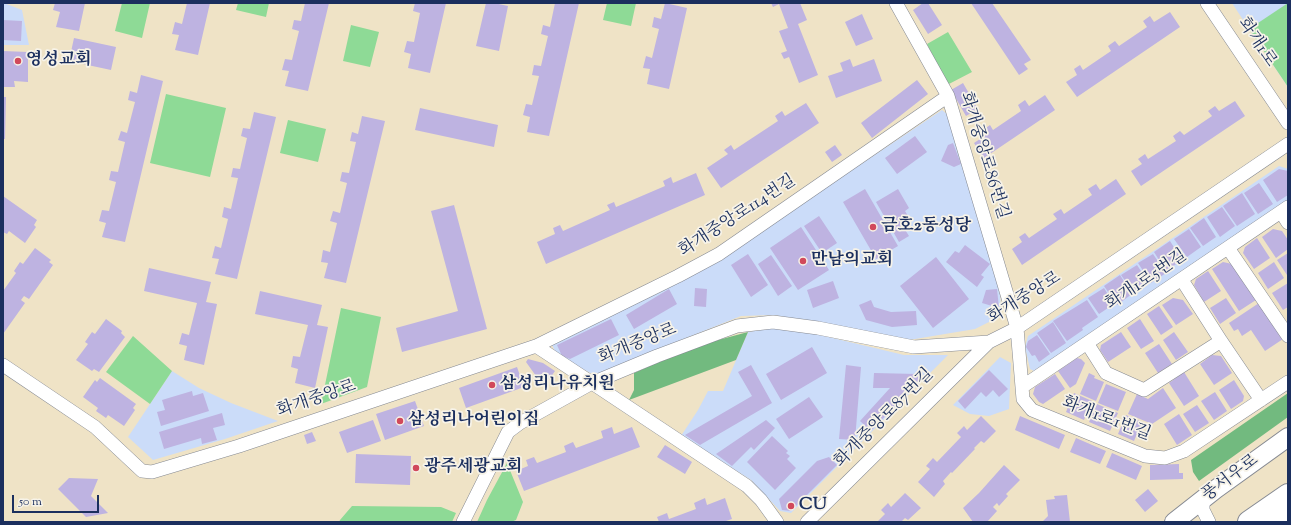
<!DOCTYPE html>
<meta charset="utf-8">
<style>
body{margin:0}
#map{position:relative;width:1291px;height:525px;overflow:hidden;background:#efe3c6;font-family:"Sorts Mill Goudy",serif}
canvas{display:block}
.frame{position:absolute;inset:0;border:4px solid #1b2f5e;pointer-events:none}
.scale{position:absolute;left:12px;top:495px;width:87px;height:18px;box-sizing:border-box;border:2px solid #1b2f5e;border-top:0;padding-left:5px;font-size:12px;line-height:14px;white-space:nowrap;color:#1b2f5e;-webkit-text-stroke:3px #f7f3e8;paint-order:stroke}
</style>
<div id="map">
<canvas width="1291" height="525"></canvas>
<div class="frame"></div>
<div class="scale">50 m</div>
</div>
<script>
const ctx = document.querySelector('canvas').getContext('2d');
ctx.lineJoin = 'round';
function fill(path, color) { ctx.fillStyle = color; ctx.fill(path, 'evenodd'); }
const shape = rows => new Path2D(rows.map(r => 'M' + r).join(''));
function strokePath(path, color, width, dash) { ctx.strokeStyle = color; ctx.lineWidth = width; ctx.lineCap = dash ? 'butt' : 'round'; ctx.setLineDash(dash || []); ctx.stroke(path); }
function drawText(font, color, halo, rows, align = 'center') {
  ctx.font = font + ' "Sorts Mill Goudy","Noto Serif KR",serif'; ctx.lineWidth = 3.5; ctx.setLineDash([]); ctx.textBaseline = 'middle'; ctx.strokeStyle = halo; ctx.fillStyle = color; for (const [text, x, y, turn = 0] of rows) {
    ctx.save(); ctx.translate(x, y); ctx.rotate((+turn || 0) * Math.PI / 180); ctx.textAlign = isNaN(turn) ? turn : align; if (halo) ctx.strokeText(text, 0, 0); ctx.fillText(text, 0, 0); ctx.restore();
  }
}
fill(shape([
 [4,3,22,10,29,45,3,45],
 [1232,3,1288,3,1288,87,1249,29],
 [942,110,948,115,1000,289,1001,316,975,329,909,340,888,339,775,315,741,316,594,375,557,355,552,345,701,271],
 [1279,166,1288,169,1288,203,1034,371,1030,369,1025,347,1028,336],
 [774,328,816,334,904,355,948,355,791,513,780,511,751,480,681,436,698,410,708,391,723,391,748,332],
 [1000,357,1011,363,1009,409,989,416,970,414,953,405],
 [172,371,199,388,231,403,278,421,225,439,153,460,128,437]
]), '#cbdcf9');
fill(shape([
 [122,3,150,3,142,38,115,31],
 [238,3,269,3,266,17,236,10],
 [607,3,636,3,631,26,603,20],
 [1288,3,1288,87,1249,29],
 [351,25,379,32,370,67,343,61],
 [948,32,972,72,947,85,927,44],
 [166,94,226,108,210,177,150,163],
 [288,120,326,129,318,162,280,153],
 [341,308,381,317,367,387,321,404],
 [133,336,172,371,150,404,106,372],
 [507,463,523,502,516,520,511,522,477,522,487,500],
 [352,506,441,507,456,513,452,522,339,522,340,520]
]), '#8eda96');
fill(shape([
 [748,332,736,360,629,400,634,390,634,373,692,347],
 [1288,393,1288,417,1199,481,1193,472,1191,460]
]), '#72ba7f');
fill(shape([
 [55,3,85,3,79,31,56,27,60,12,53,10],
 [187,3,210,3,198,55,175,50,179,35,172,34,175,22,182,24],
 [305,3,329,3,308,91,285,86,289,71,282,70,285,59,292,60,299,31,292,29,294,20,301,21],
 [415,3,446,3,430,73,408,68,411,54,404,52,407,41,414,42,420,13,413,11],
 [486,3,494,3,508,6,499,51,476,46],
 [555,3,579,3,549,136,527,132,530,117,523,115,526,104,532,105,539,76,532,75,534,65,541,66,548,36,541,34,543,25,550,27],
 [665,3,687,8,669,89,647,84,650,69,643,68,646,56,652,58,659,29,652,27,654,17,661,19],
 [771,3,800,3,807,20,798,24,818,75,799,83,789,57,784,59,781,53,787,51,779,31,788,28,779,4,773,7],
 [923,3,928,3,942,25,928,34,913,10],
 [971,3,992,3,1031,60,1024,64,1028,69,1019,75],
 [1170,12,1180,27,1077,97,1066,82,1077,75,1074,69,1080,65,1083,70,1111,51,1108,46,1115,41,1119,46,1147,27,1143,21,1150,16,1154,22],
 [862,14,873,39,856,46,845,22],
 [3,20,22,21,21,41,3,40],
 [74,38,116,47,111,70,69,61],
 [3,51,28,52,28,82,14,81,15,87,3,87],
 [850,59,853,67,874,59,882,81,836,98,828,76,843,71,840,63],
 [141,75,163,81,125,242,102,237,106,223,99,221,102,210,109,211,116,182,109,180,111,171,118,172,125,142,118,140,121,131,127,133,135,102,128,100,130,91,137,93],
 [917,80,928,94,872,138,861,123],
 [963,83,978,109,966,116,951,90],
 [1045,95,1055,110,984,158,974,143,986,135,983,130,990,125,993,130,1021,111,1018,105,1025,100,1029,106],
 [3,97,6,97,5,139,3,139],
 [1235,101,1245,116,1141,186,1131,171,1142,164,1138,159,1145,154,1148,159,1176,141,1173,136,1180,131,1184,135,1212,116,1208,111,1215,106,1219,111],
 [806,103,819,123,721,188,707,168,728,154,724,150,731,145,734,150,778,121,775,116,782,111,785,116],
 [420,108,498,125,494,147,415,130],
 [254,112,276,117,237,279,215,274,219,259,212,258,215,246,221,248,228,219,222,217,224,207,231,209,238,178,231,177,233,168,240,169,247,138,241,136,243,128,250,129],
 [362,116,385,121,346,283,324,278,328,263,321,262,323,250,330,252,337,223,330,221,333,211,340,213,347,183,340,181,342,172,349,173,356,142,350,141,352,132,358,134],
 [915,136,927,152,897,174,885,158],
 [953,143,961,164,954,167,941,161,948,145],
 [835,145,842,155,832,162,825,152],
 [1279,169,1288,171,1288,195,1277,202,1263,180],
 [696,173,705,195,546,264,537,242,555,234,553,228,560,225,563,231,610,210,607,205,614,202,616,207,665,186,663,181,671,177,673,183],
 [1116,179,1126,194,1022,265,1012,249,1022,242,1019,237,1025,233,1029,238,1057,219,1053,214,1061,209,1064,214,1092,195,1088,189,1096,184,1100,190],
 [1259,183,1273,204,1258,214,1244,193],
 [865,189,898,246,876,259,843,202],
 [898,189,909,208,905,211,908,216,904,218,907,222,902,225,909,236,899,242,876,202],
 [1242,193,1255,214,1237,226,1223,206],
 [3,196,37,220,34,225,36,227,25,243,9,231,7,234,3,232],
 [454,205,487,329,402,352,396,328,458,311,431,211],
 [1222,207,1235,226,1220,237,1207,217],
 [819,216,837,243,822,253,804,226],
 [1204,218,1216,237,1203,246,1190,228],
 [801,227,829,270,798,290,770,248],
 [1189,229,1201,247,1187,257,1174,239],
 [1273,229,1282,231,1288,240,1288,249,1276,258,1262,237],
 [1257,238,1270,258,1254,269,1243,253,1245,247],
 [1170,241,1182,260,1166,271,1154,252],
 [965,245,990,264,981,275,984,277,977,287,946,262,955,251,959,253],
 [35,248,51,260,49,262,53,265,29,299,24,296,21,300,25,303,3,334,3,291,16,273,14,271,20,262,23,264],
 [1288,253,1288,274,1287,275,1277,260],
 [748,254,768,285,751,297,731,265],
 [1153,254,1166,273,1151,283,1138,263],
 [771,255,792,286,778,296,758,264],
 [936,257,969,299,933,328,900,286],
 [1223,262,1232,264,1256,300,1239,311,1212,269],
 [1274,262,1284,278,1268,289,1258,273],
 [1137,265,1149,283,1134,294,1121,275],
 [149,268,211,282,206,302,217,304,204,365,184,360,187,346,179,344,182,333,189,335,197,303,144,291],
 [1208,271,1221,291,1204,302,1194,285,1196,279],
 [1120,275,1132,294,1117,305,1104,286],
 [833,281,839,298,813,308,807,290],
 [1288,283,1288,307,1283,310,1272,293],
 [695,288,707,289,706,307,694,306],
 [1104,288,1114,304,1099,314,1088,298],
 [669,289,677,304,634,329,626,315],
 [997,289,999,308,982,303,986,290],
 [260,291,322,305,317,325,328,327,315,388,295,383,298,369,291,367,293,356,300,357,308,325,255,314],
 [1173,298,1183,300,1193,314,1176,325,1162,305],
 [1226,298,1236,313,1220,324,1210,308],
 [871,300,874,307,891,312,916,311,917,325,892,327,866,320,859,305],
 [1087,300,1098,317,1082,328,1083,330,1067,341,1053,321],
 [1259,303,1283,339,1265,351,1251,330,1242,336,1238,329,1234,331,1229,323],
 [1159,306,1173,327,1161,335,1147,314],
 [106,319,122,331,121,333,125,337,99,372,94,369,92,371,76,360,88,344,85,342,92,332,95,334],
 [611,319,619,335,570,359,562,356,557,345],
 [1140,319,1154,341,1141,349,1127,328],
 [1053,322,1066,343,1051,353,1037,333],
 [1121,332,1131,347,1108,362,1100,350,1101,345],
 [1174,332,1188,352,1176,360,1163,340],
 [1037,335,1050,354,1039,362,1035,355,1032,356,1026,347,1028,341],
 [1159,344,1172,364,1158,373,1145,353],
 [812,347,827,373,781,400,766,374],
 [1212,355,1221,356,1232,373,1214,385,1200,364],
 [1077,358,1081,359,1085,363,1076,384,1070,388,1058,371],
 [528,359,543,363,555,371,550,378,541,383,526,362],
 [751,365,772,403,700,445,685,435,752,396,738,372],
 [846,365,861,367,855,440,839,439],
 [517,367,524,387,466,408,459,388],
 [989,370,1008,389,999,397,993,390,986,397,981,392,965,409,958,401],
 [1184,372,1199,396,1184,406,1169,383],
 [874,373,917,374,921,378,871,431,860,421,890,388,873,388],
 [1089,373,1095,376,1094,378,1104,382,1096,401,1080,394],
 [1055,374,1065,389,1043,404,1039,402,1033,394,1035,387],
 [100,378,136,404,133,408,135,410,124,426,108,415,106,418,96,411,98,408,83,397,95,380,97,382],
 [1234,380,1244,396,1243,401,1231,409,1219,390],
 [1106,384,1126,392,1118,411,1098,403],
 [1163,388,1176,408,1152,424,1128,414,1137,394,1148,399],
 [192,391,193,396,203,393,209,411,161,426,157,412,165,410,162,400],
 [1215,392,1227,411,1214,420,1201,401],
 [1074,393,1092,401,1084,420,1066,412],
 [809,397,823,417,789,439,776,419],
 [415,401,424,426,385,440,376,414],
 [1097,404,1118,413,1110,431,1089,422],
 [1197,405,1209,423,1195,432,1183,414],
 [222,413,225,425,213,428,217,440,202,444,201,438,164,449,159,432],
 [1179,414,1192,435,1177,445,1164,424],
 [1126,415,1142,422,1134,441,1118,434],
 [981,416,996,431,984,443,981,441,974,448,975,449,952,473,951,472,943,481,945,484,934,497,918,482,930,469,926,466,933,458,937,462,961,437,957,433,964,426,967,430],
 [1020,416,1065,435,1059,449,1015,430],
 [373,420,381,441,347,453,339,432],
 [766,420,775,428,754,450,751,447,732,466,716,454],
 [612,427,614,434,632,427,640,447,524,491,516,471,528,466,526,460,534,457,537,463,566,452,564,446,573,442,576,448,603,438,601,431],
 [312,432,316,441,307,444,304,435],
 [772,436,788,451,786,453,790,456,787,459,796,468,775,490,747,462],
 [1076,438,1106,451,1100,464,1070,452],
 [665,445,692,462,685,474,657,457],
 [1112,453,1142,466,1136,480,1106,467],
 [356,454,411,456,410,485,355,483],
 [829,457,837,465,791,511,782,510,779,499,817,461],
 [1179,464,1179,473,1183,473,1183,479,1150,480,1150,465],
 [1004,465,1020,480,1006,494,1008,496,999,506,997,503,993,507,997,511,987,522,973,522,963,508,979,493],
 [69,478,98,479,91,496,108,513,86,517,58,489],
 [1148,489,1158,501,1145,512,1135,500],
 [905,493,921,508,908,520,905,518,901,522,877,522,885,514,881,510,888,503,891,507],
 [1067,495,1070,522,1042,522,1048,516,1046,500,1055,499,1054,496],
 [705,498,707,505,725,498,732,519,723,522,659,522,657,517,667,513,669,519,696,509,694,503]
]), '#beb3e1');
const street = shape([
 [896,3,948,96,1017,328,1023,399,1032,410,1145,456,1165,458,1184,451,1288,382],
 [1207,3,1288,123],
 [1281,212,1288,223],
 [1228,248,1288,336],
 [1182,280,1221,341,1261,400],
 [1087,343,1106,373,1144,390,1221,341],
 [536,346,678,276,719,254,948,96],
 [3,365,95,427,142,471,152,472,239,446,536,346,592,383,657,356,737,326,773,322,818,328,914,347,989,342,1017,328,1288,144],
 [1022,387,1288,207],
 [1203,499,1203,510,1209,522],
 [463,522,508,432,520,423,592,383,747,486,761,500,777,522],
 [807,522,989,342]
]);
const secondary = shape([
 [1174,522,1216,489,1288,437]
]);
const highway = shape([
 [1249,522,1288,495],
 [1281,522,1288,516]
]);
strokePath(street, '#858992', 14);
strokePath(secondary, '#858992', 20);
strokePath(highway, '#858992', 24);
strokePath(street, '#fff', 13);
strokePath(secondary, '#fff', 18);
strokePath(highway, '#fff', 22);
for (const [x, y, r, color] of [
 [18,61,4,"#d1495b"],
 [873,227,4,"#d1495b"],
 [803,261,4,"#d1495b"],
 [492,385,4,"#d1495b"],
 [400,421,4,"#d1495b"],
 [416,468,4,"#d1495b"],
 [791,506,4,"#d1495b"]
]) { const dot = new Path2D(); dot.arc(x, y, r, 0, 2 * Math.PI); ctx.fillStyle = color; ctx.fill(dot); strokePath(dot, '#f7f3e8', 1.5); }
drawText('17px', '#1b2f5e', '#f7f3e8', [
 ["화개1로",1256,43,56],
 ["화개중앙로86번길",983,156,73],
 ["화개중앙로114번길",738,217,-33],
 ["화개1로5번길",1147,281,-34],
 ["화개중앙로",1025,299,-32],
 ["화개중앙로",638,345,-22],
 ["화개중앙로",317,400,-19],
 ["화개중앙로87번길",885,419,-45],
 ["화개1로1번길",1106,420,21],
 ["풍서우로",1231,479,-37]
]);
drawText('bold 17px', '#1b2f5e', '#f7f3e8', [
 ["영성교회",26,61],
 ["금호2동성당",881,227],
 ["만남의교회",811,261],
 ["삼성리나유치원",500,385],
 ["삼성리나어린이집",408,421],
 ["광주세광교회",424,468],
 ["CU",799,506]
], 'left');
</script>
